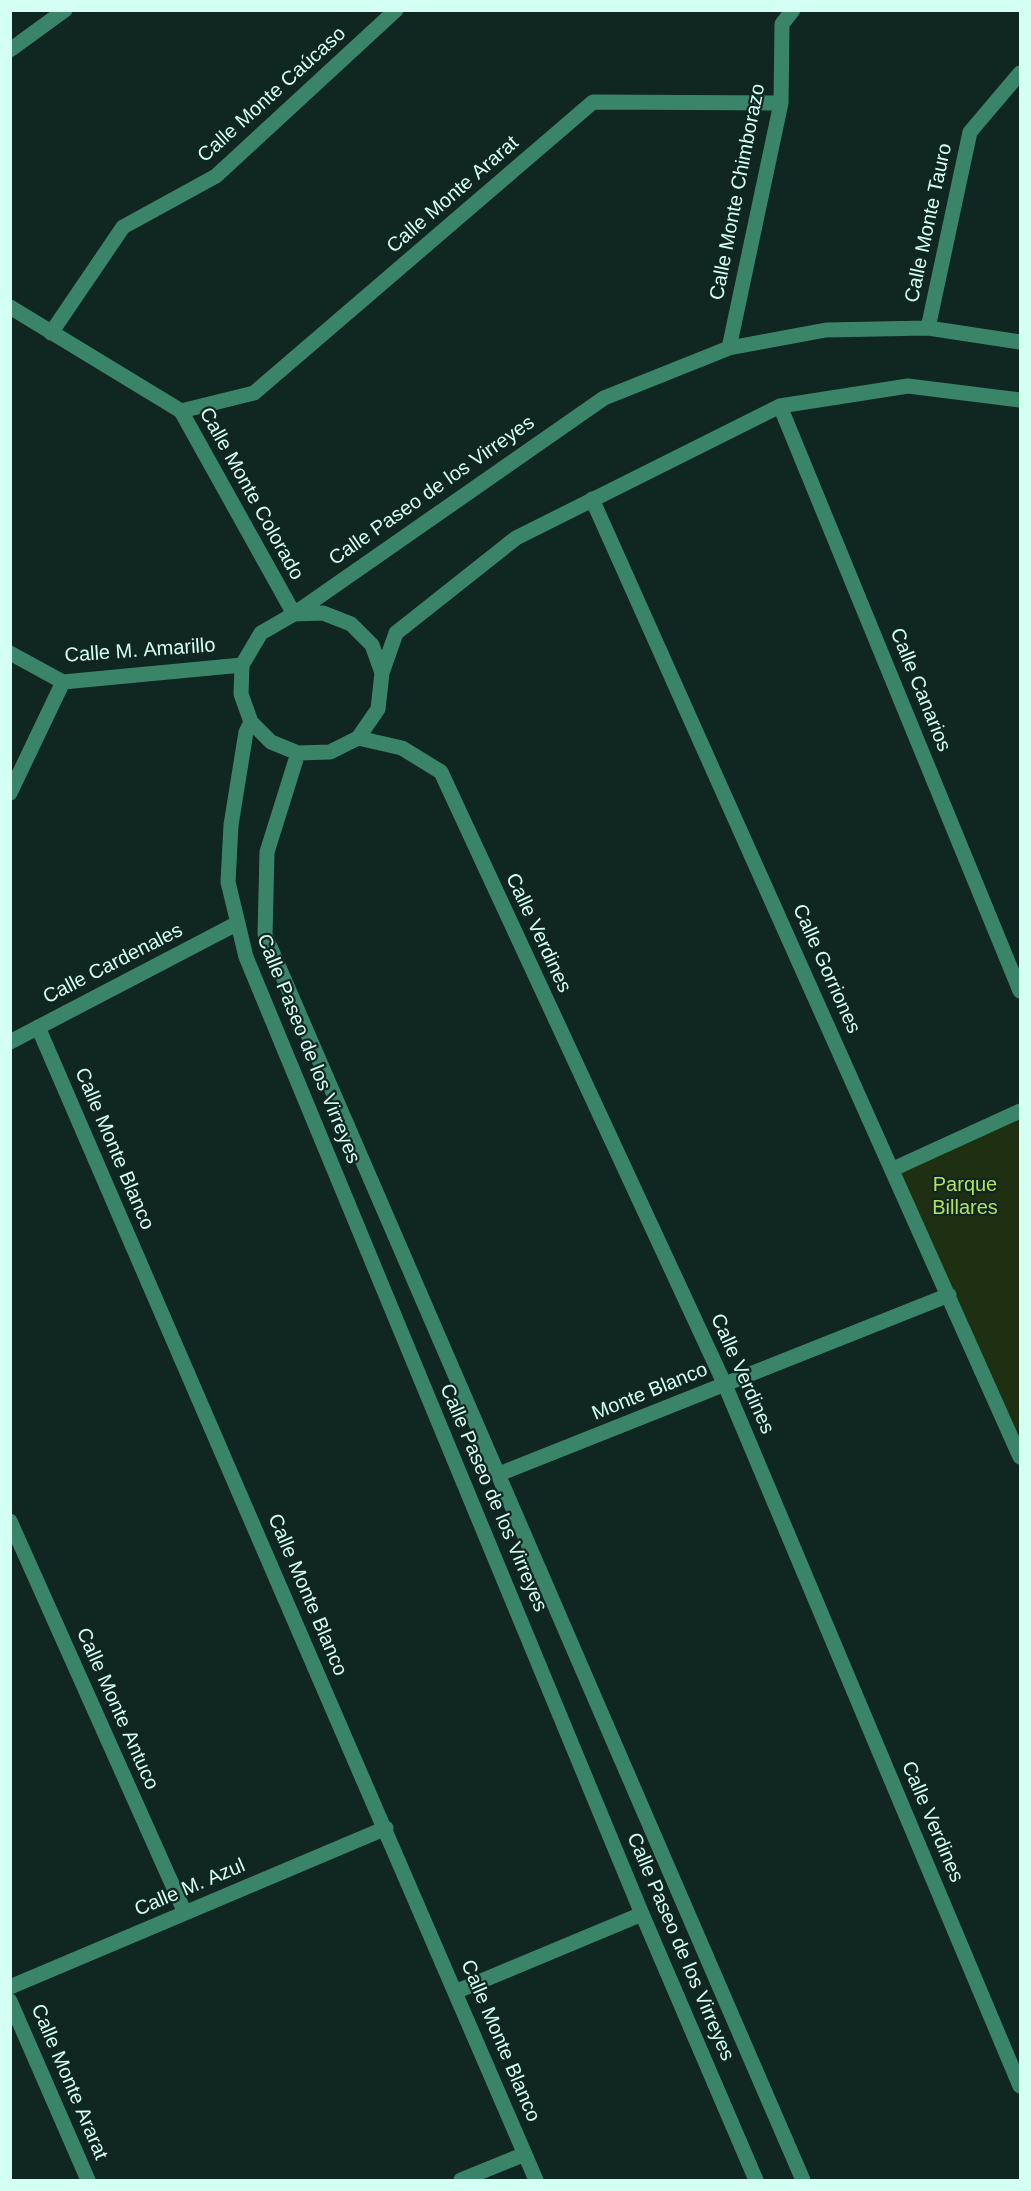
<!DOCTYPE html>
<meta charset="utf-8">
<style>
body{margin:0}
#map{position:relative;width:1031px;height:2191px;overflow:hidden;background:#0f2621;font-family:Arial,sans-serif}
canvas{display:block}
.frame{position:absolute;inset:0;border:12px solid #d4fff3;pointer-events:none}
</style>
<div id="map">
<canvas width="1031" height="2191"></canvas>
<div class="frame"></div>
</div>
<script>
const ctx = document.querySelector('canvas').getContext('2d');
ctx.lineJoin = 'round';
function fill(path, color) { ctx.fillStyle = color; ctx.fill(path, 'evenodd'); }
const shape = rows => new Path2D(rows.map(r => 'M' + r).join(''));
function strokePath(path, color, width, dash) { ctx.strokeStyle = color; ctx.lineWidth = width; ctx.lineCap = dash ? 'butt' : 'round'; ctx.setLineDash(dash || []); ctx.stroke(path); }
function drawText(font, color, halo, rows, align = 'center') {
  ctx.font = font + ' Arial,sans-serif'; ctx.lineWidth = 4.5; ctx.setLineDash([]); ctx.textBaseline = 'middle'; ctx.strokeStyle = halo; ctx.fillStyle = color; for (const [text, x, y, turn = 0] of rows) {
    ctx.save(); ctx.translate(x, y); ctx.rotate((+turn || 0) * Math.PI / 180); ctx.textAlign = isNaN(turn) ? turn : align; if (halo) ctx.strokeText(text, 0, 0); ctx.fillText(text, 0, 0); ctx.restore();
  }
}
fill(shape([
 [1020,1111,1020,1430,1011,1434,893,1169]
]), '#1f3012');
strokePath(shape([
 [10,50,65,10],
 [10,307,181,411,294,614],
 [928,328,970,132,1020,73],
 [51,333,123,227,216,176,396,10],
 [1020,342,928,328,826,330,729,348,604,398,294,614,261,633,242,665,241,694,251,722,271,742,298,753,330,752,358,738,378,709,382,673,396,633,516,538,780,406,908,386,1020,400],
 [729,348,781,103,782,24,793,10],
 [780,406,1020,991],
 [181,411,254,393,593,102,781,103],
 [592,499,1020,1457],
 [294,614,323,613,351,624,372,645,382,673],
 [10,653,63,682,242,665],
 [251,722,246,732,231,825,228,882,246,957,642,1914,756,2180],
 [358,738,402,748,441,772,725,1385,1020,2086],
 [298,753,267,852,265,935,803,2180],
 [10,793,63,682],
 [38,1027,536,2180],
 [10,1042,236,924],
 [893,1169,1020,1111],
 [499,1474,949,1295],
 [10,1521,185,1913],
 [10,1987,386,1828],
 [455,1992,642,1914],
 [10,2001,88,2180],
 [461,2180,525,2154]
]), '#3a856a', 15);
drawText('20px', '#d4fff3', '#0f2621', [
 ["Calle Monte Caúcaso",272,95,-42],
 ["Calle Monte Chimborazo",738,192,-79],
 ["Calle Monte Ararat",453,195,-41],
 ["Calle Monte Tauro",929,223,-78],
 ["Calle Paseo de los Virreyes",432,491,-35],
 ["Calle Monte Colorado",251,494,61],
 ["Calle M. Amarillo",140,651,-4],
 ["Calle Canarios",920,690,68],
 ["Calle Verdines",538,933,65],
 ["Calle Cardenales",113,964,-27],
 ["Calle Gorriones",826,969,66],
 ["Calle Paseo de los Virreyes",308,1049,68],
 ["Calle Monte Blanco",114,1149,67],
 ["Calle Verdines",742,1374,66],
 ["Monte Blanco",650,1392,-22],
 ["Calle Paseo de los Virreyes",493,1498,67],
 ["Calle Monte Blanco",307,1595,67],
 ["Calle Monte Antuco",117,1709,66],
 ["Calle Verdines",932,1822,67],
 ["Calle M. Azul",190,1888,-23],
 ["Calle Paseo de los Virreyes",680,1947,67],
 ["Calle Monte Blanco",500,2041,67],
 ["Calle Monte Ararat",69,2082,67]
]);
drawText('20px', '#b3e05f', '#0f2621', [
 ["Parque",965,1185],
 ["Billares",965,1208]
]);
</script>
